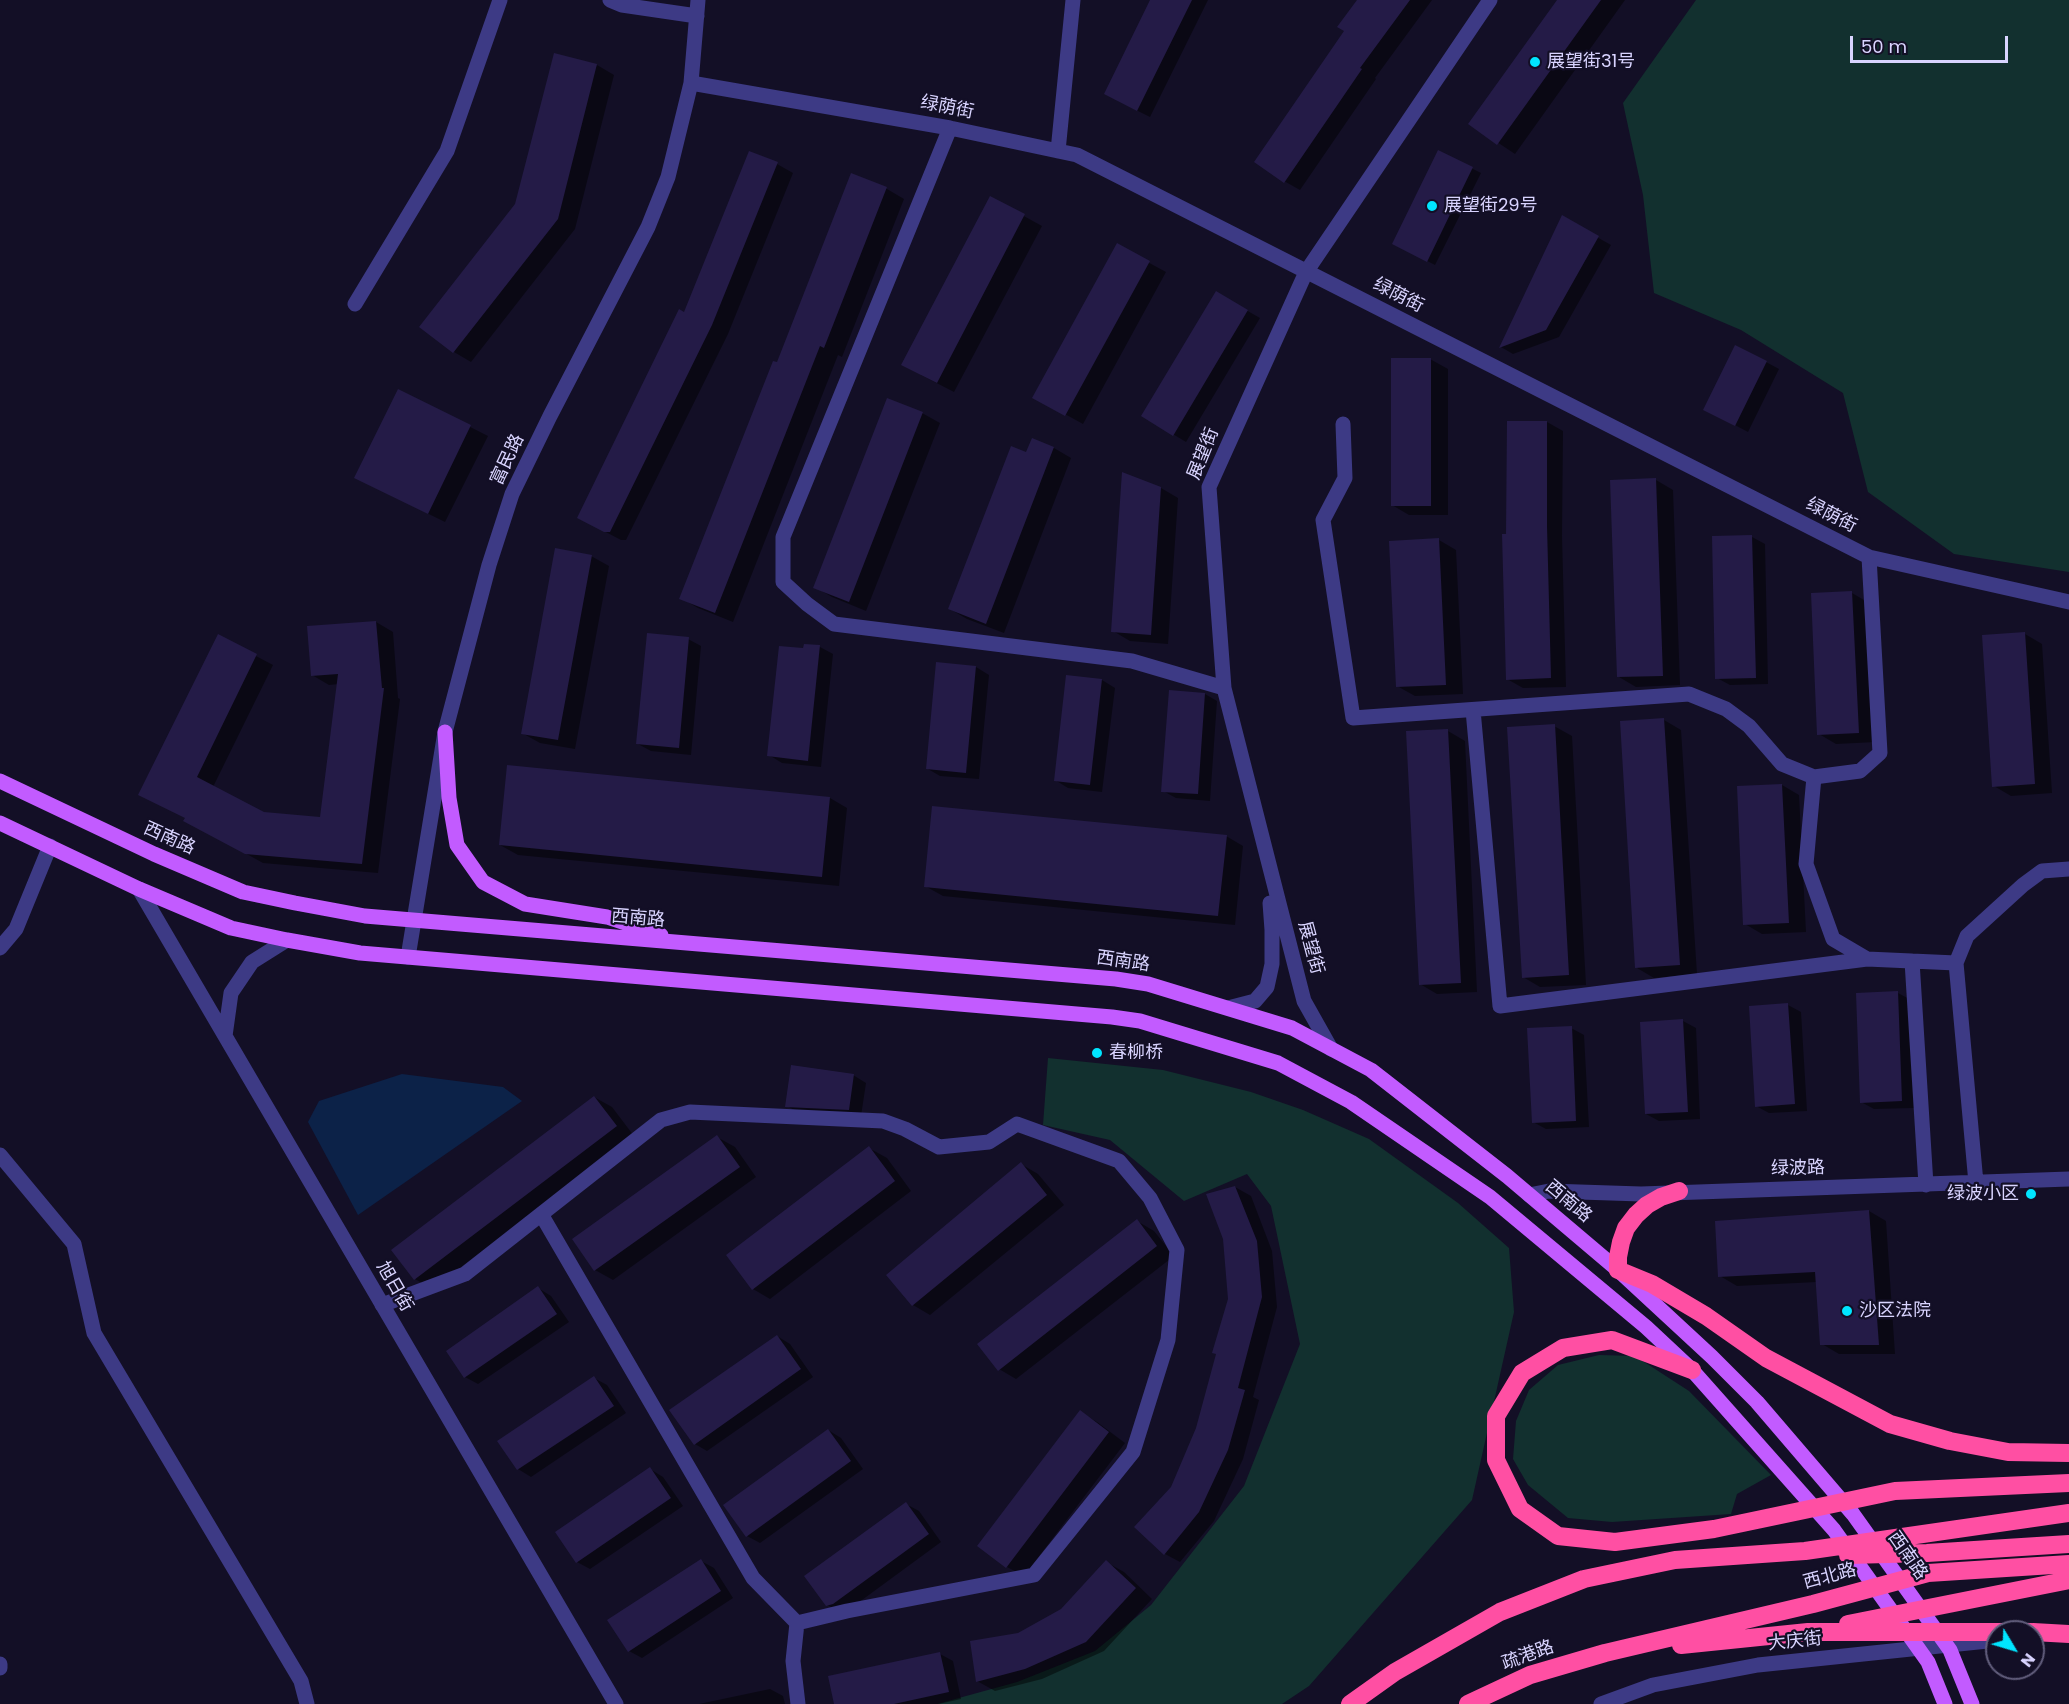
<!DOCTYPE html>
<meta charset="utf-8">
<style>
body{margin:0}
#map{position:relative;width:2069px;height:1704px;overflow:hidden;background:#130f26;font-family:Poppins,sans-serif}
canvas{display:block}
.north{position:absolute;left:1985px;top:1620px;width:60px;height:60px;box-sizing:border-box;background:#130f26;border:2px solid #625e7d;border-radius:50%;rotate:128deg;font-size:16px;font-weight:700;line-height:24px;text-align:center;color:#d9d4ff}
.north::after{content:'';display:block;margin:auto;width:21px;height:27px;background:#00e5ff;clip-path:polygon(50% 0,100% 100%,50% 72%,0 100%)}
.scale{position:absolute;left:1850px;top:36px;width:158px;height:27px;box-sizing:border-box;border:3px solid #d9d4ff;border-top:0;padding-left:8px;font-size:18px;line-height:21px;white-space:nowrap;color:#d9d4ff;-webkit-text-stroke:4px #130f26;paint-order:stroke}
</style>
<div id="map">
<canvas width="2069" height="1704"></canvas>
<div class="north">N</div>
<div class="scale">50 m</div>
</div>
<script>
const ctx = document.querySelector('canvas').getContext('2d');
ctx.lineJoin = 'round';
function fill(path, color) { ctx.fillStyle = color; ctx.fill(path, 'evenodd'); }
const shape = rows => new Path2D(rows.map(r => 'M' + r).join(''));
function strokePath(path, color, width, dash) { ctx.strokeStyle = color; ctx.lineWidth = width; ctx.lineCap = dash ? 'butt' : 'round'; ctx.setLineDash(dash || []); ctx.stroke(path); }
function drawText(font, color, halo, rows, align = 'center') {
  ctx.font = font + ' Poppins,"Noto Sans SC",sans-serif'; ctx.lineWidth = 4.5; ctx.setLineDash([]); ctx.textBaseline = 'middle'; ctx.strokeStyle = halo; ctx.fillStyle = color; for (const [text, x, y, turn = 0] of rows) {
    ctx.save(); ctx.translate(x, y); ctx.rotate((+turn || 0) * Math.PI / 180); ctx.textAlign = isNaN(turn) ? turn : align; if (halo) ctx.strokeText(text, 0, 0); ctx.fillText(text, 0, 0); ctx.restore();
  }
}
fill(shape([
 [1696,0,2069,0,2069,572,1954,554,1868,492,1843,393,1741,330,1654,293,1643,195,1623,103],
 [1048,1058,1163,1070,1251,1092,1303,1110,1369,1139,1458,1203,1509,1248,1514,1312,1472,1500,1309,1686,1282,1704,937,1704,1017,1682,1095,1651,1151,1605,1244,1486,1300,1344,1271,1206,1247,1174,1184,1201,1110,1140,1043,1125],
 [1599,1355,1635,1356,1689,1391,1771,1475,1737,1494,1731,1514,1612,1522,1568,1518,1528,1485,1513,1459,1516,1421,1529,1390,1558,1365]
]), '#12302f');
fill(shape([
 [402,1074,503,1087,522,1101,358,1215,308,1122,319,1101]
]), '#0c2248');
fill(shape([
 [1152,0,1208,0,1150,117,1118,101],
 [1359,0,1432,0,1375,78,1376,79,1300,190,1284,181],
 [1559,0,1625,0,1515,154,1470,124],
 [597,65,614,75,575,229,471,362,454,352,517,205],
 [1439,152,1481,173,1435,265,1402,248],
 [777,164,793,173,728,334,626,540,621,540,579,518,685,314],
 [852,175,887,189,904,199,842,357,838,355,733,622,698,608,681,598,778,364],
 [991,198,1042,226,954,392,921,375],
 [1563,218,1611,245,1559,337,1513,354,1501,347],
 [1118,246,1166,272,1083,424,1034,397],
 [1216,293,1260,318,1186,442,1143,416],
 [1430,359,1448,369,1448,515,1409,515,1392,505],
 [1766,362,1779,369,1748,432,1718,416],
 [399,391,488,436,445,522,374,487],
 [922,413,940,423,866,611,832,597,815,587],
 [1508,422,1547,422,1563,431,1562,536,1566,687,1523,688,1507,679],
 [1033,440,1054,448,1071,458,1004,633,967,619,950,609],
 [1656,480,1673,490,1680,685,1636,687,1619,677],
 [1161,488,1178,498,1168,644,1130,641,1113,631],
 [1752,537,1765,544,1768,684,1730,685,1717,678],
 [1439,540,1456,550,1463,694,1415,696,1397,686,1390,542],
 [591,556,609,566,575,749,540,743,522,733],
 [1852,593,1869,603,1876,742,1836,744,1819,734],
 [376,622,393,632,398,698,400,699,378,873,263,863,185,820,218,636,273,665,213,787,263,814,321,819,339,684,329,685,312,675],
 [2025,634,2042,644,2052,793,2011,796,1994,786],
 [688,639,701,646,691,755,651,751,638,744],
 [805,645,820,647,833,654,821,767,782,763,769,755],
 [938,664,976,667,989,675,979,779,940,776,928,769],
 [1068,676,1102,680,1115,688,1102,792,1068,788,1055,780],
 [1205,694,1217,701,1210,801,1176,798,1163,791],
 [1664,720,1681,730,1697,974,1654,978,1637,968],
 [1554,726,1572,736,1586,985,1540,987,1523,977],
 [1448,731,1465,741,1477,992,1437,994,1420,984,1408,733],
 [1782,785,1799,795,1806,932,1762,934,1745,924,1738,787],
 [830,798,847,808,839,886,518,855,500,845],
 [1226,836,1243,846,1235,925,943,896,925,886],
 [1898,993,1911,1000,1914,1108,1874,1109,1861,1102],
 [1788,1005,1801,1012,1807,1111,1769,1113,1756,1106],
 [1683,1021,1696,1028,1700,1119,1659,1121,1646,1114],
 [1571,1028,1584,1035,1589,1127,1546,1129,1533,1122],
 [853,1075,866,1083,861,1116,800,1113,787,1106],
 [594,1097,612,1107,634,1136,432,1289,415,1279],
 [717,1137,735,1147,756,1177,613,1280,595,1270,574,1240],
 [869,1148,887,1158,911,1191,770,1299,753,1289],
 [1021,1164,1038,1174,1064,1205,930,1315,913,1305,888,1275],
 [1235,1187,1251,1196,1272,1251,1277,1307,1253,1397,1259,1400,1243,1459,1214,1521,1180,1562,1165,1554,1172,1488,1198,1428,1230,1300],
 [1869,1211,1886,1221,1895,1354,1839,1354,1822,1344,1817,1282,1737,1286,1720,1276],
 [1137,1221,1154,1231,1174,1256,1016,1379,999,1369],
 [538,1288,551,1296,569,1322,478,1384,465,1377,448,1351],
 [777,1336,790,1344,813,1377,707,1451,695,1444],
 [594,1378,607,1385,626,1413,531,1477,518,1469,499,1441],
 [1080,1412,1097,1422,1125,1443,1024,1576,1007,1567],
 [828,1430,841,1438,863,1469,760,1543,747,1536],
 [650,1469,663,1477,683,1506,590,1569,577,1562],
 [906,1504,919,1511,941,1542,847,1611,841,1612,827,1605],
 [701,1561,714,1568,733,1598,642,1658,629,1651],
 [1106,1562,1124,1572,1152,1599,1104,1651,1042,1679,995,1691,977,1681,1019,1635,1062,1610],
 [940,1654,953,1661,961,1699,939,1704,835,1704],
 [770,1689,783,1696,785,1704,699,1704]
]), '#0007');
fill(shape([
 [1150,0,1192,0,1137,111,1104,94],
 [1357,0,1410,0,1360,68,1362,69,1284,183,1254,162,1344,31,1337,27],
 [1557,0,1601,0,1497,145,1468,124],
 [554,53,597,64,558,219,453,353,419,327,515,204],
 [1438,150,1473,167,1427,262,1392,244],
 [749,151,778,162,712,325,610,532,604,532,577,518,679,309,684,312],
 [851,173,887,187,824,348,820,346,715,613,679,599,773,361,777,362],
 [990,196,1025,214,937,383,901,365],
 [1562,215,1599,236,1546,330,1499,348],
 [1117,243,1150,261,1065,416,1032,398],
 [1216,291,1248,310,1173,436,1141,416],
 [1735,345,1767,361,1735,426,1703,410],
 [1391,358,1431,358,1431,506,1391,506],
 [398,389,471,425,428,514,354,478],
 [887,398,923,412,849,602,813,588],
 [1507,421,1547,421,1547,526,1551,678,1506,680,1502,534,1506,534],
 [1032,438,1054,447,986,624,948,609,1011,446,1026,452],
 [1122,472,1161,487,1151,635,1111,632],
 [1656,478,1663,676,1617,677,1610,480],
 [1752,535,1756,678,1715,679,1712,536],
 [1439,538,1446,685,1396,687,1389,541],
 [555,548,592,555,558,740,521,734],
 [1852,591,1859,733,1817,735,1811,593],
 [376,621,382,688,384,688,362,864,245,854,183,821,185,818,138,795,218,634,257,654,197,777,264,812,320,817,338,674,311,676,307,626],
 [2025,632,2035,784,1992,787,1982,635],
 [647,633,689,637,679,748,636,744],
 [804,644,820,645,808,761,767,756,779,646,803,648],
 [936,662,976,666,966,773,926,769],
 [1066,675,1102,679,1090,785,1054,781],
 [1169,690,1205,693,1198,794,1161,792],
 [1664,718,1680,965,1635,968,1620,721],
 [1555,724,1569,975,1522,978,1507,727],
 [1448,729,1461,983,1419,985,1406,731],
 [507,765,830,797,822,877,499,845],
 [1782,784,1789,923,1743,925,1737,786],
 [932,806,1227,835,1218,916,924,887],
 [1898,991,1902,1101,1860,1103,1856,993],
 [1788,1003,1795,1104,1755,1107,1749,1006],
 [1683,1019,1688,1112,1645,1114,1640,1022],
 [1572,1026,1576,1121,1532,1123,1527,1028],
 [791,1065,854,1074,849,1110,785,1107],
 [594,1096,617,1126,414,1280,391,1250],
 [717,1135,740,1167,594,1271,572,1239],
 [869,1146,895,1181,752,1290,726,1255],
 [1021,1162,1047,1195,912,1306,886,1275],
 [1235,1186,1257,1241,1262,1297,1238,1388,1245,1390,1228,1450,1199,1512,1164,1555,1134,1527,1171,1487,1196,1428,1216,1354,1212,1353,1228,1299,1223,1239,1206,1194],
 [1869,1210,1879,1345,1820,1345,1815,1272,1718,1277,1715,1221],
 [1137,1219,1157,1246,998,1371,977,1344],
 [538,1286,557,1314,464,1378,446,1351],
 [777,1335,801,1369,694,1445,669,1410],
 [594,1376,614,1406,517,1470,497,1441],
 [1080,1410,1109,1432,1006,1568,977,1546],
 [828,1429,851,1461,746,1537,723,1505],
 [650,1467,671,1498,576,1563,555,1532],
 [906,1502,929,1534,833,1604,826,1606,804,1576],
 [701,1559,721,1591,628,1652,607,1620],
 [1106,1560,1136,1588,1086,1642,1025,1669,976,1682,970,1641,1018,1633,1061,1609],
 [940,1652,949,1692,894,1704,834,1704,828,1676]
]), '#241b47');
strokePath(shape([
 [610,0,622,5,697,16],
 [691,83,950,128,1077,155,1869,557,2069,602],
 [950,128,783,537,783,582,807,604,834,624,1132,661,1224,688],
 [1058,151,1073,0],
 [355,304,447,151,500,0],
 [1343,424,1345,478,1323,520,1353,718,1689,694,1726,709,1749,726,1782,764,1814,777,1806,864,1833,939,1867,959],
 [1473,710,1500,1006,1867,959,1956,963,1976,1183],
 [1814,777,1860,771,1880,753,1869,557],
 [139,889,616,1704],
 [0,948,16,929,50,846],
 [408,957,445,732,489,565,512,494,550,416,648,227,668,177,691,83,698,0],
 [1912,961,1926,1185],
 [1956,963,1967,936,2023,885,2042,871,2069,869],
 [1228,1008,1255,1001,1267,987,1272,964,1272,930,1270,903],
 [225,1036,231,993,252,962,287,940],
 [1331,1049,1304,1001,1224,688,1209,487,1306,272,1490,0],
 [0,1155,74,1244,94,1333,301,1681,307,1704],
 [1529,1195,1549,1191,1641,1194,2069,1179],
 [541,1214,753,1578,797,1623,793,1661,798,1704],
 [382,1305,465,1274,661,1120,690,1112,883,1121,905,1129,939,1147,989,1142,1017,1124,1119,1161,1150,1198,1177,1250,1168,1340,1133,1452,1034,1575,847,1611,797,1623],
 [0,1664,0,1668],
 [1601,1704,1653,1685,1758,1665,1997,1640]
]), '#3d3a85', 15);
strokePath(shape([
 [445,732,449,798,457,845,483,882,525,904,607,917,661,935],
 [0,781,154,854,243,892,295,903,365,916,1116,979,1148,984,1292,1028,1371,1070,1507,1176,1618,1270,1712,1357,1757,1402,1853,1514,1950,1650,1972,1704],
 [0,823,139,889,231,928,287,940,360,953,1112,1017,1140,1021,1278,1063,1351,1102,1490,1197,1646,1327,1692,1370,1834,1530,1928,1662,1945,1704]
]), '#c25bff', 15);
strokePath(shape([
 [1679,1191,1661,1197,1647,1205,1636,1215,1626,1228,1621,1242,1618,1257,1618,1270,1652,1284,1706,1316,1766,1358,1890,1424,1950,1441,2008,1452,2069,1453],
 [1692,1370,1612,1340,1563,1348,1522,1373,1496,1416,1496,1460,1520,1509,1558,1536,1615,1542,1714,1529,1895,1491,2069,1483],
 [1848,1555,1927,1553,2069,1544],
 [1848,1624,2069,1580],
 [2033,1632,2069,1634],
 [1681,1645,1808,1632,2030,1632],
 [1350,1704,1395,1672,1500,1612,1584,1579,1675,1560,1805,1551,2069,1513],
 [1468,1704,1530,1675,1605,1653,1813,1604,1928,1573,2069,1564]
]), '#ff4fa3', 18);
for (const [x, y, r, color] of [
 [1535,62,6,"#00e5ff"],
 [1432,206,6,"#00e5ff"],
 [1097,1053,6,"#00e5ff"],
 [2031,1194,6,"#00e5ff"],
 [1847,1311,6,"#00e5ff"]
]) { const dot = new Path2D(); dot.arc(x, y, r, 0, 2 * Math.PI); ctx.fillStyle = color; ctx.fill(dot); strokePath(dot, '#130f26', 2); }
drawText('18px', '#d9d4ff', '#130f26', [
 ["展望街31号",1547,62],
 ["展望街29号",1444,206],
 ["春柳桥",1109,1053],
 ["绿波小区",2019,1194,"right"],
 ["沙区法院",1859,1311]
], 'left');
drawText('18px', '#d9d4ff', '#130f26', [
 ["绿荫街",947,108,11],
 ["绿荫街",1398,296,27],
 ["展望街",1204,454,-68],
 ["富民路",508,460,-65],
 ["绿荫街",1831,516,27],
 ["西南路",169,839,24],
 ["西南路",638,919,5],
 ["展望街",1310,948,75],
 ["西南路",1123,962,8],
 ["绿波路",1798,1169,-1],
 ["西南路",1568,1202,40],
 ["旭日街",394,1287,60],
 ["西南路",1907,1556,55],
 ["西北路",1830,1577,-15],
 ["大庆街",1795,1642,-6],
 ["疏港路",1528,1656,-20]
]);
</script>
